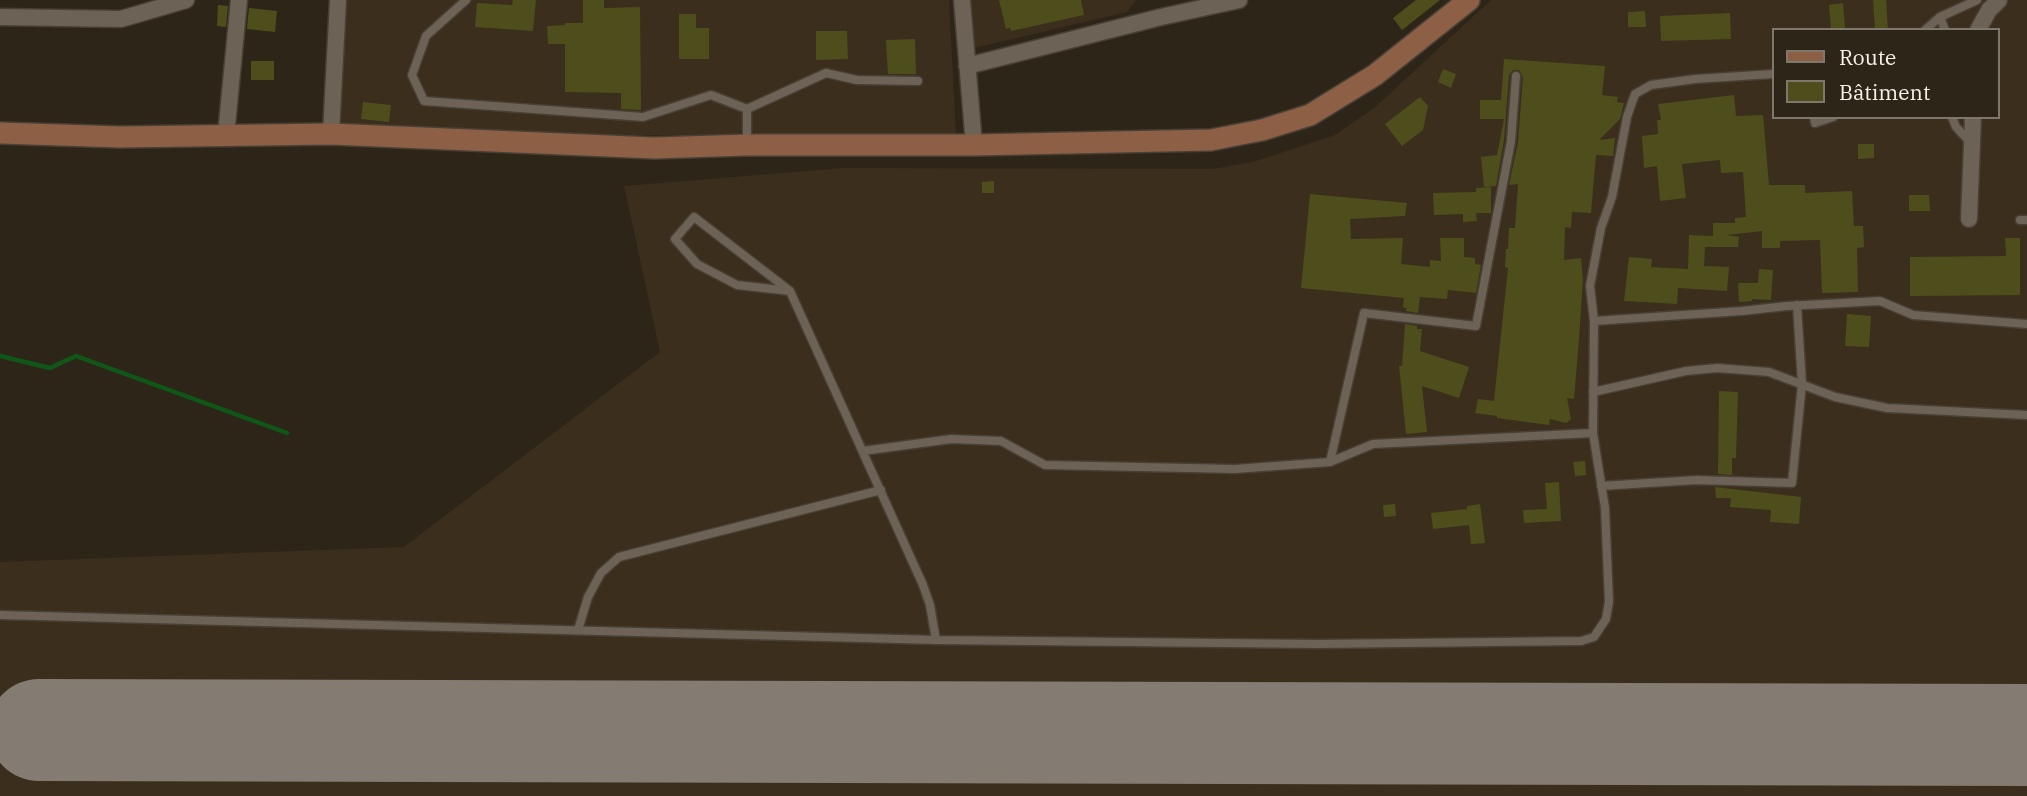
<!DOCTYPE html>
<meta charset="utf-8">
<style>
body{margin:0}
#map{position:relative;width:2027px;height:796px;overflow:hidden;background:#2e2519;font-family:"IBM Plex Serif",serif}
canvas{display:block}
.legend{position:absolute;left:1772px;top:28px;width:228px;height:91px;box-sizing:border-box;background:#2e2519;border:2px solid #7e776c;margin:0;padding:9px 12px;list-style:none;font-size:21px;color:#f7f1e9}
.legend li{display:flex;align-items:center;gap:14px;height:35px}
.legend b{width:35px;border:2px solid #7e776c}
</style>
<div id="map">
<canvas width="2027" height="796"></canvas>
<ul class="legend">
<li><b style="height:9px;background:#8d5f45"></b>Route</li>
<li><b style="height:19px;background:#4d4e1c"></b>Bâtiment</li>
</ul>
</div>
<script>
const ctx = document.querySelector('canvas').getContext('2d');
ctx.lineJoin = 'round';
function fill(path, color) { ctx.fillStyle = color; ctx.fill(path, 'evenodd'); }
const shape = rows => new Path2D(rows.map(r => 'M' + r).join(''));
function strokePath(path, color, width, dash) { ctx.strokeStyle = color; ctx.lineWidth = width; ctx.lineCap = dash ? 'butt' : 'round'; ctx.setLineDash(dash || []); ctx.stroke(path); }
fill(shape([
 [343,0,949,0,956,134,771,138,758,136,747,127,735,135,458,135,337,127],
 [957,0,1136,0,1127,12,970,49],
 [1491,0,2027,0,2027,796,0,796,0,562,404,547,660,352,624,186,842,168,1212,169,1253,162,1335,135,1373,109],
 [1773,30,1997,30,1997,117,1773,117]
]), '#3b2e1c');
strokePath(shape([
 [0,356,50,368,76,356,287,433]
]), '#0f5717', 4.5);
strokePath(shape([
 [2025,735,2027,733]
]), '#847c72', 40);
strokePath(shape([
 [39,730,2027,735]
]), '#847c72', 102);
fill(shape([
 [513,0,536,0,533,31,475,27,477,3,512,5],
 [583,0,604,0,604,8,640,7,641,110,621,109,621,93,565,92,565,44,548,44,547,26,565,25,565,23,583,23],
 [999,0,1081,0,1084,15,1011,31,1010,28,1006,29],
 [1416,0,1440,0,1402,30,1393,18],
 [1873,0,1886,0,1888,30,1875,30],
 [1843,3,1845,28,1831,30,1829,5],
 [218,5,228,6,226,27,217,26],
 [249,8,277,11,275,32,247,29],
 [1645,11,1646,27,1628,27,1628,12],
 [1730,13,1731,39,1661,41,1660,16],
 [679,14,696,14,696,28,709,28,709,59,679,59],
 [816,31,847,31,848,59,816,60],
 [915,39,916,74,888,74,886,40],
 [1504,59,1605,66,1602,95,1618,97,1617,102,1624,103,1620,119,1599,140,1615,138,1613,156,1596,155,1591,213,1572,212,1571,228,1565,227,1564,260,1581,258,1583,280,1579,339,1574,399,1567,398,1571,419,1566,423,1550,419,1549,425,1497,418,1497,416,1475,413,1478,399,1494,401,1508,268,1505,267,1506,249,1508,249,1509,228,1515,228,1518,184,1509,185,1518,142,1523,77,1519,70,1513,70,1509,75,1504,140,1496,186,1484,187,1481,157,1497,155,1504,119,1480,119,1480,100,1501,100],
 [251,61,274,61,274,80,251,80],
 [1443,69,1456,74,1451,88,1438,82],
 [1734,95,1736,116,1763,115,1769,185,1805,185,1805,193,1852,191,1854,226,1863,226,1864,247,1857,248,1858,292,1822,293,1820,240,1780,241,1780,248,1762,248,1762,231,1727,235,1739,237,1738,247,1705,247,1704,266,1729,267,1727,291,1678,288,1677,304,1624,301,1629,257,1652,259,1651,267,1688,269,1689,235,1713,236,1713,223,1735,223,1735,218,1746,217,1743,172,1721,173,1720,160,1682,164,1686,198,1660,201,1657,166,1644,168,1642,136,1658,134,1657,120,1661,120,1658,104],
 [1420,97,1428,106,1423,130,1402,146,1385,124],
 [363,102,391,105,389,122,361,119],
 [1858,144,1874,144,1874,158,1858,159],
 [994,181,994,193,982,193,982,182],
 [1491,187,1491,213,1476,213,1477,221,1463,222,1463,214,1434,215,1433,193,1476,192,1476,188],
 [1310,194,1407,203,1405,216,1350,219,1351,239,1403,238,1401,264,1430,267,1430,260,1441,261,1440,238,1464,238,1464,257,1475,258,1475,264,1481,265,1476,293,1448,290,1447,299,1420,297,1418,313,1406,311,1406,308,1403,307,1404,298,1301,288],
 [1909,195,1929,195,1930,211,1909,211],
 [2005,238,2020,238,2020,295,1910,296,1910,257,2006,256],
 [1759,269,1773,270,1771,300,1752,299,1752,301,1739,302,1738,283,1758,283],
 [1847,314,1871,316,1869,347,1845,346],
 [1405,324,1417,326,1417,329,1422,329,1420,351,1469,367,1459,398,1422,386,1427,432,1406,434,1399,366,1402,366],
 [1719,391,1738,392,1736,458,1732,458,1732,475,1718,474],
 [1585,461,1586,475,1575,476,1573,462],
 [1559,482,1561,521,1524,523,1523,510,1547,509,1545,483],
 [1715,487,1801,497,1799,524,1770,522,1771,510,1730,507,1731,498,1716,498],
 [1395,504,1396,516,1384,517,1383,505],
 [1480,504,1485,543,1471,544,1469,525,1433,529,1431,513,1467,509,1467,506]
]), '#4d4e1c');
const lane = shape([
 [466,0,426,36,412,75,424,101,643,117,711,95,747,109,747,145],
 [1940,17,1945,30],
 [1925,30,1940,17,1977,0],
 [747,109,826,73,857,80,918,81],
 [1814,117,1815,123,1833,117],
 [1952,117,1956,127,1971,143],
 [2020,220,2027,220],
 [790,291,737,285,697,264,675,239,694,217,790,291,923,585,930,605,936,640],
 [1594,321,1742,311,1787,306,1880,301,1913,315,2027,324],
 [1593,392,1686,371,1717,368,1769,372,1835,397,1887,408,2027,415],
 [863,451,951,439,1001,441,1045,465,1235,469,1330,462,1373,444,1593,433],
 [1330,462,1364,313,1476,326,1511,141,1516,76],
 [1601,486,1696,480,1792,483,1802,384,1797,305],
 [0,615,936,640,1317,644,1581,641,1594,637,1606,619,1609,602,1605,508,1593,433,1594,321,1590,286,1601,228,1612,197,1627,117,1635,94,1651,85,1695,79,1773,74],
 [578,630,588,597,601,573,619,557,881,490]
]);
const street = shape([
 [962,0,974,145],
 [0,17,121,19,186,0],
 [1978,30,1989,10,1999,0],
 [967,66,1161,17,1239,0],
 [331,134,338,0],
 [226,135,239,0],
 [1969,219,1973,117]
]);
const secondary = shape([
 [0,133,120,137,331,134,654,148,747,145,974,145,1211,140,1262,130,1310,115,1375,75,1469,0]
]);
strokePath(lane, '#484036', 11);
strokePath(street, '#484036', 19);
strokePath(secondary, '#484036', 24);
strokePath(lane, '#6c6255', 8);
strokePath(street, '#6c6255', 16);
strokePath(secondary, '#8d5f45', 21);
</script>
